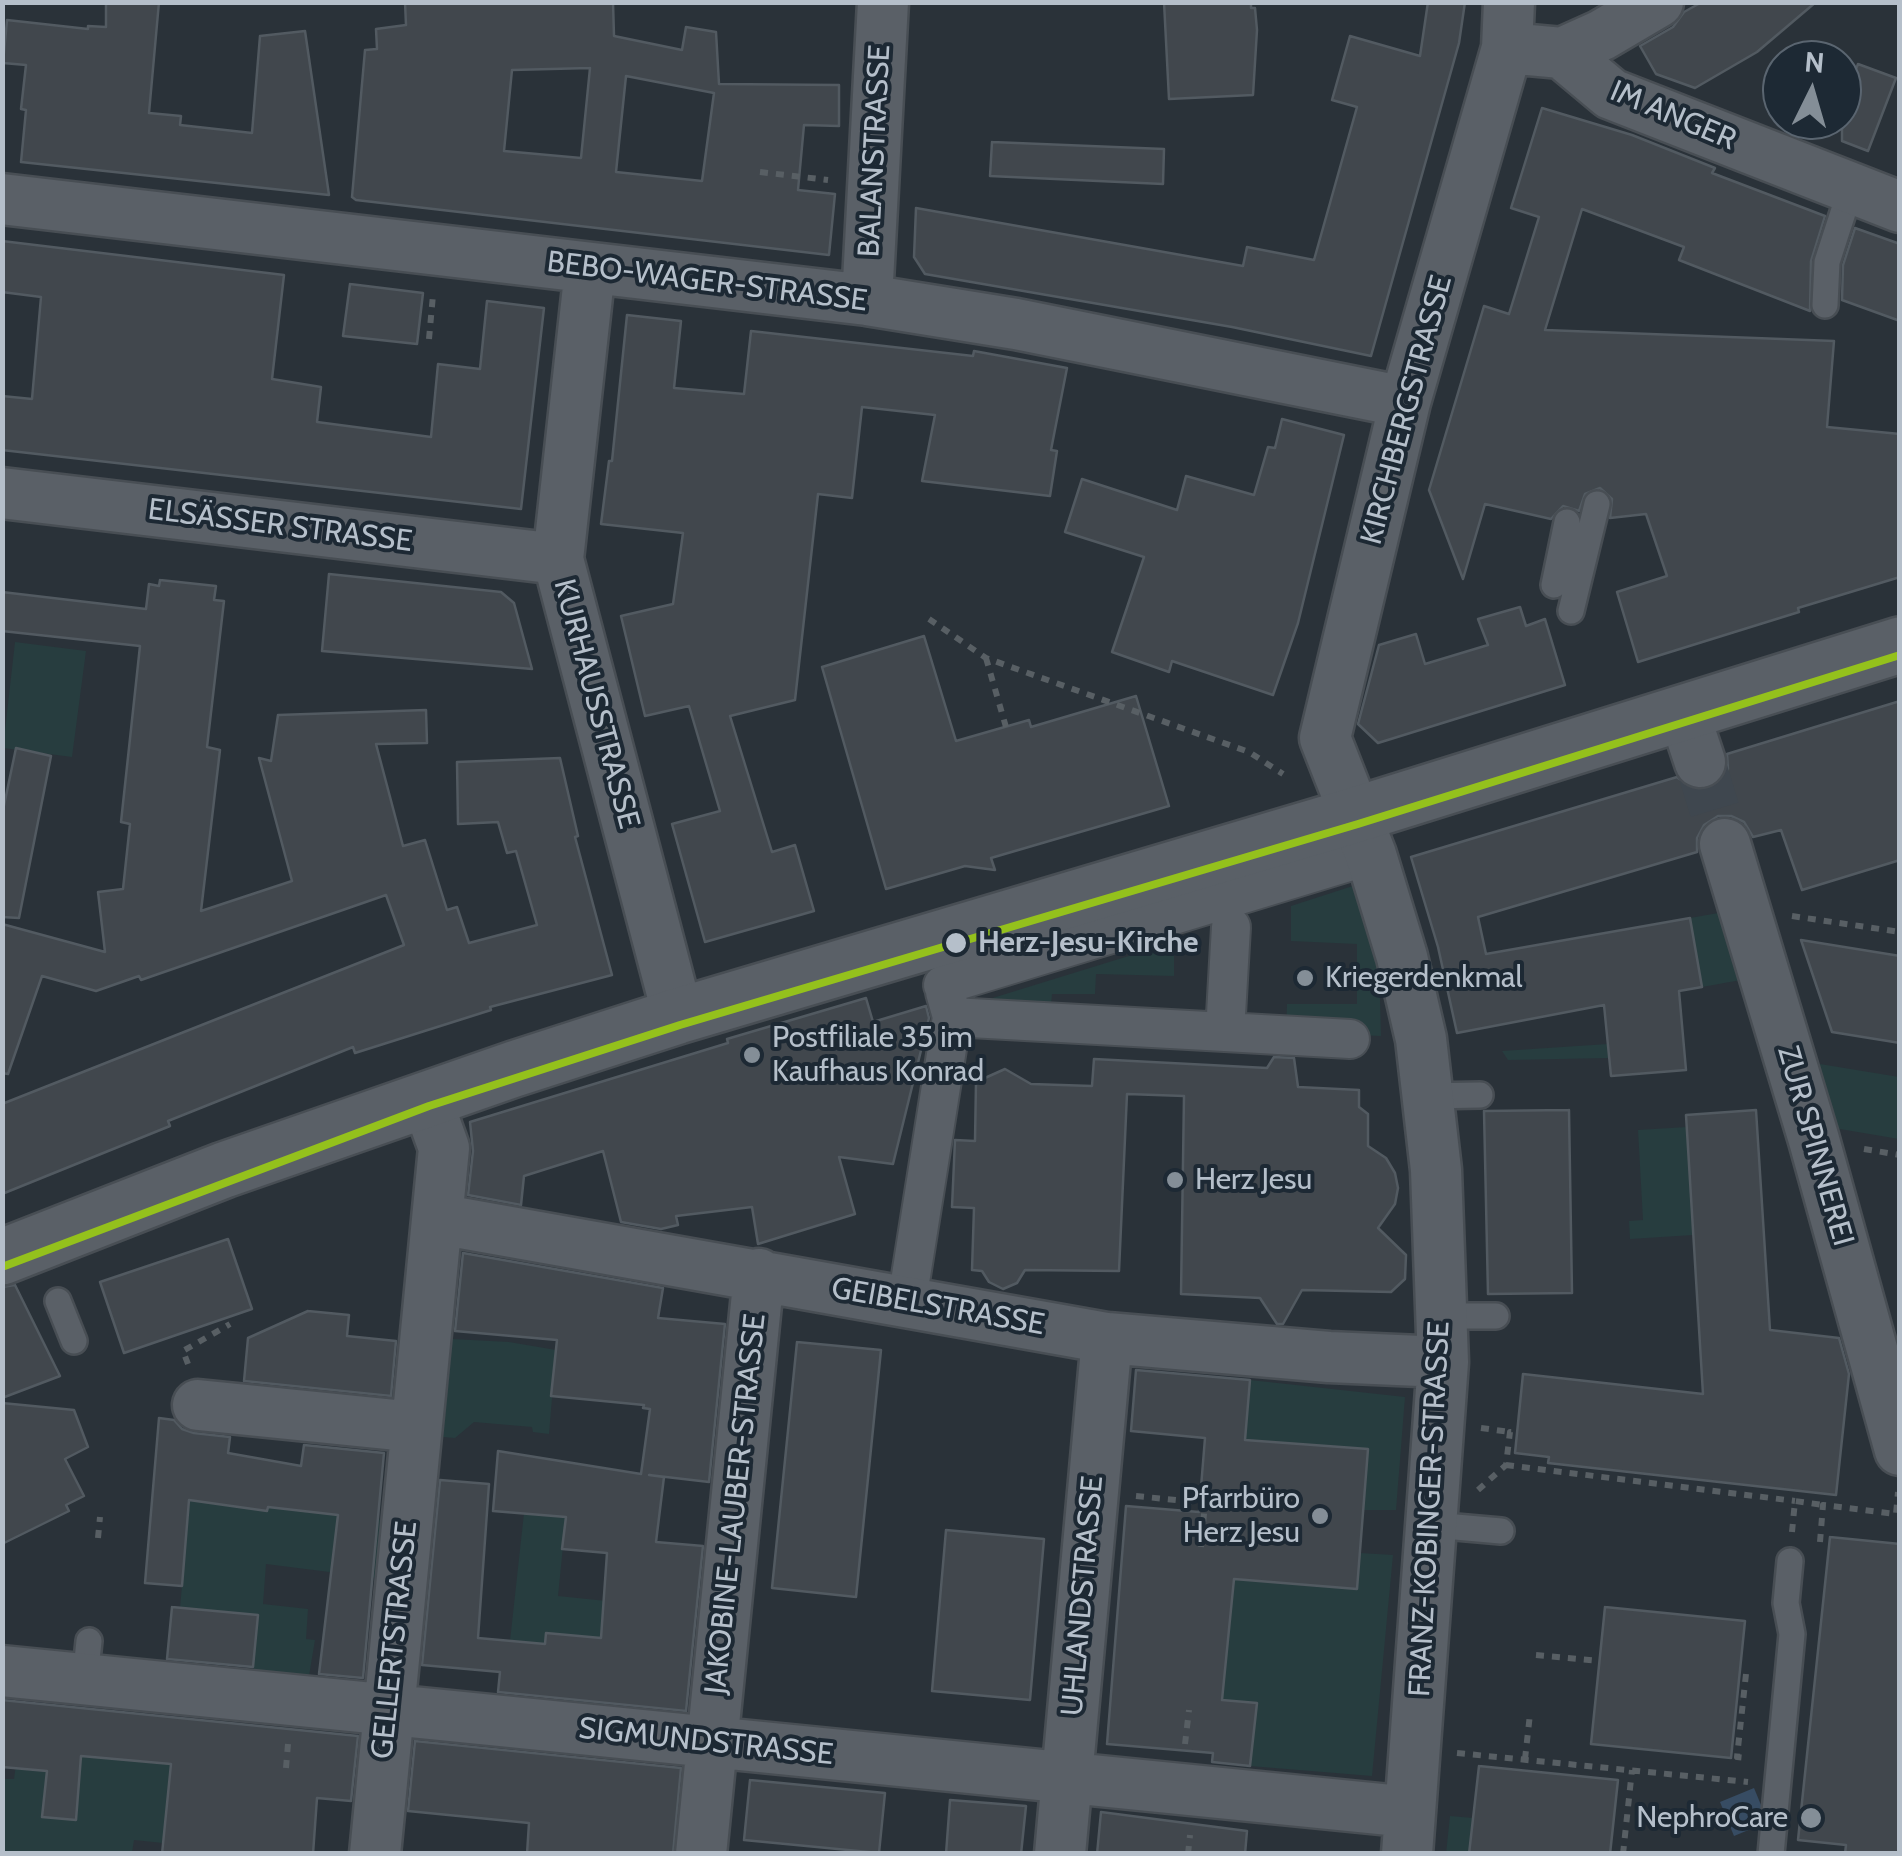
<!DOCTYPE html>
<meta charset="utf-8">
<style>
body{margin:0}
#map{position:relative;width:1902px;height:1856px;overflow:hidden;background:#2a3239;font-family:Cabin,sans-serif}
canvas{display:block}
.frame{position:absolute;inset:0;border:5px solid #b5bfca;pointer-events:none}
.north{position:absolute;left:1762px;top:40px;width:100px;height:100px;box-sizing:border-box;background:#1d2934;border:2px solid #5a6570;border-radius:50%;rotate:5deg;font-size:28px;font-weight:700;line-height:40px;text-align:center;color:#b5bfca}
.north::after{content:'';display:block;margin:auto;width:35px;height:45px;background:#848e97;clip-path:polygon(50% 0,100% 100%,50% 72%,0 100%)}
</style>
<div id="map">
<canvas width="1902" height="1856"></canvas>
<div class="frame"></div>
<div class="north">N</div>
</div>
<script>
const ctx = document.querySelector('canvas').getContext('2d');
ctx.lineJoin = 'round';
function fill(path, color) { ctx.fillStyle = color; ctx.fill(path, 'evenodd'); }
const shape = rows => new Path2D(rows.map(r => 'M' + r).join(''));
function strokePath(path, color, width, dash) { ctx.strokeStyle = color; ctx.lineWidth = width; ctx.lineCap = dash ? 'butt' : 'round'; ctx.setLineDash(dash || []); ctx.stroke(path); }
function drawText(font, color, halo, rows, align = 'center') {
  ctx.font = font + ' Cabin,sans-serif'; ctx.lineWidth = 8; ctx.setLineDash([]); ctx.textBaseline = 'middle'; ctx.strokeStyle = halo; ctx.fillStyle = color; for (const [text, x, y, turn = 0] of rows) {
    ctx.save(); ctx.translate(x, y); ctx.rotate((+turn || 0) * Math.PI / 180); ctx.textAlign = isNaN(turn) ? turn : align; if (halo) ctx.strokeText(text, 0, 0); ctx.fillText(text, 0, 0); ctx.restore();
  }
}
fill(shape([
 [15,642,86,651,72,757,3,748],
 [1359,884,1379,962,1381,1036,1286,1032,1287,1004,1357,1004,1357,944,1291,941,1291,906],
 [1724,912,1741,980,1702,987,1690,918],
 [1174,942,1174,976,1096,974,1095,994,1052,994,1051,1005,957,1009],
 [1608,1044,1609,1058,1508,1060,1502,1051],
 [1814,1063,1899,1077,1899,1139,1834,1128],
 [1687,1127,1693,1235,1630,1239,1629,1221,1643,1220,1638,1130],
 [452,1339,509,1342,556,1350,549,1434,533,1432,532,1427,474,1422,455,1438,443,1437],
 [1250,1380,1405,1397,1396,1510,1363,1510,1368,1449,1357,1588,1360,1553,1393,1555,1372,1776,1250,1766,1256,1704,1219,1699],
 [275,1462,302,1465,297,1510,383,1520,377,1578,266,1564,263,1604,308,1609,306,1639,315,1640,309,1676,253,1673,257,1615,180,1608,191,1485],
 [524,1513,566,1517,558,1596,636,1604,611,1651,606,1709,566,1704,570,1636,546,1634,545,1644,510,1641],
 [18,1750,188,1766,198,1796,168,1794,163,1843,134,1840,132,1853,3,1854,3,1779,14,1779],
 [1450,1816,1473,1818,1469,1853,1446,1854]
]), '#273d3f');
fill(shape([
 [1754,1788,1768,1822,1734,1836,1720,1802]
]), '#374c63');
const building = shape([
 [106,2,159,2,149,113,181,116,180,125,252,133,260,36,305,31,329,195,21,162,26,110,21,109,26,65,3,63,7,20,88,29,88,26,106,27,106,2],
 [405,2,613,2,614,36,682,50,686,27,716,32,719,84,839,85,839,126,804,125,798,190,835,194,829,255,356,200,352,197,365,50,377,49,376,29,406,25,405,2],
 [590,68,581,158,504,151,512,70,590,68],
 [626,76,714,93,702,181,616,172,626,76],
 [1164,2,1251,2,1251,8,1255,8,1257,30,1253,95,1169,99,1164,2],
 [1428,2,1465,2,1459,43,1371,356,1232,327,925,274,914,257,916,208,1243,266,1247,247,1314,260,1357,107,1332,100,1350,36,1420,56,1428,2],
 [1702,2,1816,2,1757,52,1695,88,1656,74,1640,46,1673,27,1684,12,1702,2],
 [1858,64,1896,78,1868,151,1842,141,1842,79,1851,82,1858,64],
 [1542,108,1632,135,1715,168,1712,173,1825,216,1811,261,1810,311,1679,260,1684,247,1582,209,1545,330,1834,341,1827,427,1900,434,1900,577,1798,608,1799,612,1638,662,1617,592,1667,576,1646,514,1610,518,1612,499,1600,488,1585,494,1579,511,1563,506,1551,519,1485,504,1463,579,1429,490,1484,306,1509,314,1539,217,1511,208,1542,108],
 [992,142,1164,149,1163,184,990,176,992,142],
 [1855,228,1900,244,1900,321,1842,300,1843,265,1855,228],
 [2,241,284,275,272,379,321,387,317,422,431,437,438,364,480,369,487,301,544,308,521,509,2,450,2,396,32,399,41,297,2,292,2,241],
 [350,284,423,293,417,344,343,336,350,284],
 [627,315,681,321,674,388,744,394,751,331,973,356,974,351,1067,368,1051,450,1057,451,1050,496,922,481,935,415,862,407,852,498,818,494,795,700,730,716,772,852,795,845,814,911,705,942,672,824,720,811,689,706,645,716,621,616,673,604,683,533,601,524,609,461,612,461,627,315],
 [1282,419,1344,435,1298,623,1273,695,1172,661,1169,672,1112,652,1144,557,1065,532,1082,479,1177,510,1186,476,1254,495,1268,447,1275,448,1282,419],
 [329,574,501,592,514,603,532,669,322,651,329,574],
 [160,580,216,586,214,600,224,601,207,747,220,750,201,911,292,881,259,758,271,761,278,715,426,710,427,743,376,744,403,846,425,840,447,910,457,907,469,943,537,925,516,851,507,853,498,822,458,824,457,762,560,758,578,836,575,837,612,975,490,1007,491,1010,355,1053,353,1047,168,1121,170,1126,2,1194,2,1104,404,945,386,895,141,980,139,976,96,991,42,976,8,1074,2,1073,2,924,105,952,98,892,123,889,130,824,121,822,140,646,2,631,2,592,146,609,149,584,159,586,160,580],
 [1520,607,1526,626,1545,619,1565,685,1378,743,1358,724,1379,645,1416,634,1425,664,1488,645,1478,619,1520,607],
 [924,636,956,741,1029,720,1031,727,1136,696,1169,806,991,858,995,870,965,866,886,889,822,667,924,636],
 [1900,701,1900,860,1802,890,1781,830,1753,837,1744,822,1731,816,1718,816,1704,825,1697,838,1697,852,1478,917,1486,954,1690,918,1702,987,1679,991,1686,1070,1611,1076,1604,1005,1457,1033,1438,947,1411,857,1677,777,1693,790,1708,789,1722,780,1728,769,1727,754,1900,701],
 [16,748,51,756,19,918,2,917,2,815,16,748],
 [1801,940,1900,956,1900,1043,1832,1032,1801,940],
 [866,998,873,1022,926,1006,929,1018,893,1164,839,1157,855,1214,758,1244,752,1207,676,1216,678,1225,661,1229,621,1222,603,1151,524,1176,521,1205,468,1195,473,1151,470,1122,728,1043,727,1039,866,998],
 [1274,1057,1294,1058,1298,1087,1359,1090,1359,1107,1368,1114,1368,1146,1386,1158,1395,1173,1398,1188,1395,1204,1378,1228,1406,1255,1405,1279,1391,1292,1302,1290,1283,1324,1277,1324,1260,1298,1181,1294,1184,1096,1127,1094,1119,1271,1025,1270,1017,1283,1003,1289,989,1282,982,1271,972,1270,974,1208,952,1207,955,1140,975,1141,976,1082,1005,1069,1031,1084,1092,1086,1094,1059,1267,1068,1274,1057],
 [1569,1110,1572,1293,1488,1294,1484,1111,1569,1110],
 [1756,1110,1770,1330,1839,1338,1849,1374,1836,1495,1548,1463,1549,1457,1515,1453,1523,1374,1703,1394,1686,1115,1756,1110],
 [228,1239,252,1309,124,1353,100,1282,228,1239],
 [463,1253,663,1288,658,1318,725,1324,709,1482,649,1475,664,1477,656,1542,703,1546,686,1711,498,1692,500,1672,422,1665,440,1480,489,1484,478,1638,545,1644,546,1633,601,1638,607,1553,562,1549,566,1517,493,1511,498,1451,641,1474,650,1409,643,1408,644,1405,551,1396,557,1340,455,1331,463,1253],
 [15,1285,60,1376,2,1398,2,1287,15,1285],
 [308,1311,349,1315,347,1336,396,1341,391,1396,244,1381,248,1338,308,1311],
 [797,1342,881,1350,856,1597,772,1588,797,1342],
 [1136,1370,1250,1380,1245,1440,1368,1449,1357,1589,1234,1579,1222,1700,1257,1703,1250,1766,1212,1762,1213,1753,1107,1744,1126,1506,1199,1512,1205,1438,1131,1431,1136,1370],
 [2,1403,74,1410,88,1447,65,1459,84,1496,66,1505,69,1511,2,1544,2,1403],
 [159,1418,174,1420,182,1429,194,1433,230,1437,228,1453,301,1466,304,1445,384,1453,363,1678,319,1674,338,1515,268,1507,267,1511,189,1500,182,1586,145,1583,159,1418],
 [946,1530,1044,1539,1030,1700,932,1691,946,1530],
 [1830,1537,1900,1544,1900,1854,1845,1854,1846,1845,1798,1840,1830,1537],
 [172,1607,258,1615,253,1667,167,1659,172,1607],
 [1605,1607,1745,1621,1731,1758,1591,1744,1605,1607],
 [2,1700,358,1736,351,1801,317,1798,313,1854,162,1854,171,1764,81,1756,76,1820,42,1817,47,1771,2,1767,2,1700],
 [415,1741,681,1768,673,1854,527,1854,529,1823,408,1811,415,1741],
 [1479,1766,1618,1780,1610,1854,1469,1854,1479,1766],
 [750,1780,885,1793,879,1853,744,1840,750,1780],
 [950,1800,1026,1806,1021,1854,946,1854,950,1800],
 [1101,1812,1247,1831,1245,1854,1097,1854,1101,1812]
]);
fill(building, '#41474d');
strokePath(building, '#525a61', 2.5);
strokePath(shape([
 [1700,762,1725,844]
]), '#3f474f', 50, [50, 25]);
const service = shape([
 [1825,305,1827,262,1851,188],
 [1554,585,1567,522],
 [1571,611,1597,504],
 [1427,1096,1480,1095],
 [58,1301,74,1341],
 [1441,1316,1496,1316],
 [1433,1525,1501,1531],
 [85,1679,89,1641],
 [1771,1854,1792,1634,1786,1603,1790,1561]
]);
const pedestrian = shape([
 [943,985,1371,855],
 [952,1017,1225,1032,1231,927],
 [1225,1032,1350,1039],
 [907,1301,952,1017,945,992]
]);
const minor = shape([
 [1507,48,1562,53,1611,94,1900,207],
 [1562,53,1602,35,1658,2],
 [2,199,867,300,1016,324,1405,402],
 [590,269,558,559,678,1016],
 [867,300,883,2],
 [2,493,558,559],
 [1683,711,1700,762],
 [1725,844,1814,1140,1900,1450],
 [438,1219,1107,1338,1329,1357,1443,1362],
 [198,1405,416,1427],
 [2,1671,1410,1812],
 [375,1854,444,1148,426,1098],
 [701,1854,759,1274],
 [1060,1854,1107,1338],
 [1407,1854,1443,1362,1436,1170,1421,1039,1402,957,1371,855,1325,738,1405,402,1507,48,1509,2]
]);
const tertiary = shape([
 [2,1257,224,1170,514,1069,678,1016,1355,815,1900,645]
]);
strokePath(service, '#484e54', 30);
strokePath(pedestrian, '#484e54', 42);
strokePath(minor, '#484e54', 55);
strokePath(tertiary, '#484e54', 60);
strokePath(shape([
 [760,172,828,180],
 [429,339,433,295],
 [929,619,986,658,1249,752,1283,774],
 [986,658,1006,727],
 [1792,916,1900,932],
 [1864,1149,1900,1155],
 [188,1364,183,1351,230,1324],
 [1481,1428,1510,1432],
 [1506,1465,1795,1501],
 [1478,1490,1506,1465,1510,1432,1517,1432],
 [1136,1496,1205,1503,1201,1547],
 [1792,1532,1795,1501,1823,1505],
 [98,1538,100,1517],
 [1820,1542,1823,1505,1896,1514,1898,1492],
 [1536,1655,1600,1661],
 [1746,1674,1737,1757,1747,1758],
 [1185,1744,1189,1710],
 [1457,1753,1748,1782],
 [1525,1759,1530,1714],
 [286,1768,288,1744],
 [1188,1854,1190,1835],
 [1623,1854,1632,1770]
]), '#585f64', 6, [8, 8]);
strokePath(service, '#5a6067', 25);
strokePath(pedestrian, '#5a6067', 38);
strokePath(minor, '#5a6067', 50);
strokePath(tertiary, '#5a6067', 55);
strokePath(shape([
 [2,1267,429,1106,680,1025,1358,824,1900,655]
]), '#94c11c', 8);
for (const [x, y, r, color] of [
 [956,943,12,"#b5bfca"],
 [1305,978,10,"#848e97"],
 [752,1055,10,"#848e97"],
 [1175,1180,10,"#848e97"],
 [1320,1516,10,"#848e97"],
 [1811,1818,12,"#848e97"]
]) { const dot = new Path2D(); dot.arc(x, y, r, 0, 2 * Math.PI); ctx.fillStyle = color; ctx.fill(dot); strokePath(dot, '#1d2934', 4); }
drawText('30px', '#b5bfca', '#1d2934', [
 ["IM ANGER",1673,116,23],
 ["BALANSTRASSE",875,151,-87],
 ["BEBO-WAGER-STRASSE",707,282,7],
 ["KIRCHBERGSTRASSE",1407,410,-75],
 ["ELSÄSSER STRASSE",280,526,7],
 ["KURHAUSSTRASSE",596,704,75],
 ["ZUR SPINNEREI",1815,1146,74],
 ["GEIBELSTRASSE",938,1307,10],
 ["JAKOBINE-LAUBER-STRASSE",736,1504,-84],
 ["FRANZ-KOBINGER-STRASSE",1430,1509,-87],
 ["UHLANDSTRASSE",1083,1596,-85],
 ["GELLERTSTRASSE",395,1640,-84],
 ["SIGMUNDSTRASSE",706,1742,6]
]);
drawText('bold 30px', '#b5bfca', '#1d2934', [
 ["Herz-Jesu-Kirche",978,943]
], 'left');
drawText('30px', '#b5bfca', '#1d2934', [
 ["Kriegerdenkmal",1325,978],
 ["Postfiliale 35 im",772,1038],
 ["Kaufhaus Konrad",772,1072],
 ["Herz Jesu",1195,1180],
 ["Pfarrbüro",1300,1499,"right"],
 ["Herz Jesu",1300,1533,"right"],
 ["NephroCare",1788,1818,"right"]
], 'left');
</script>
